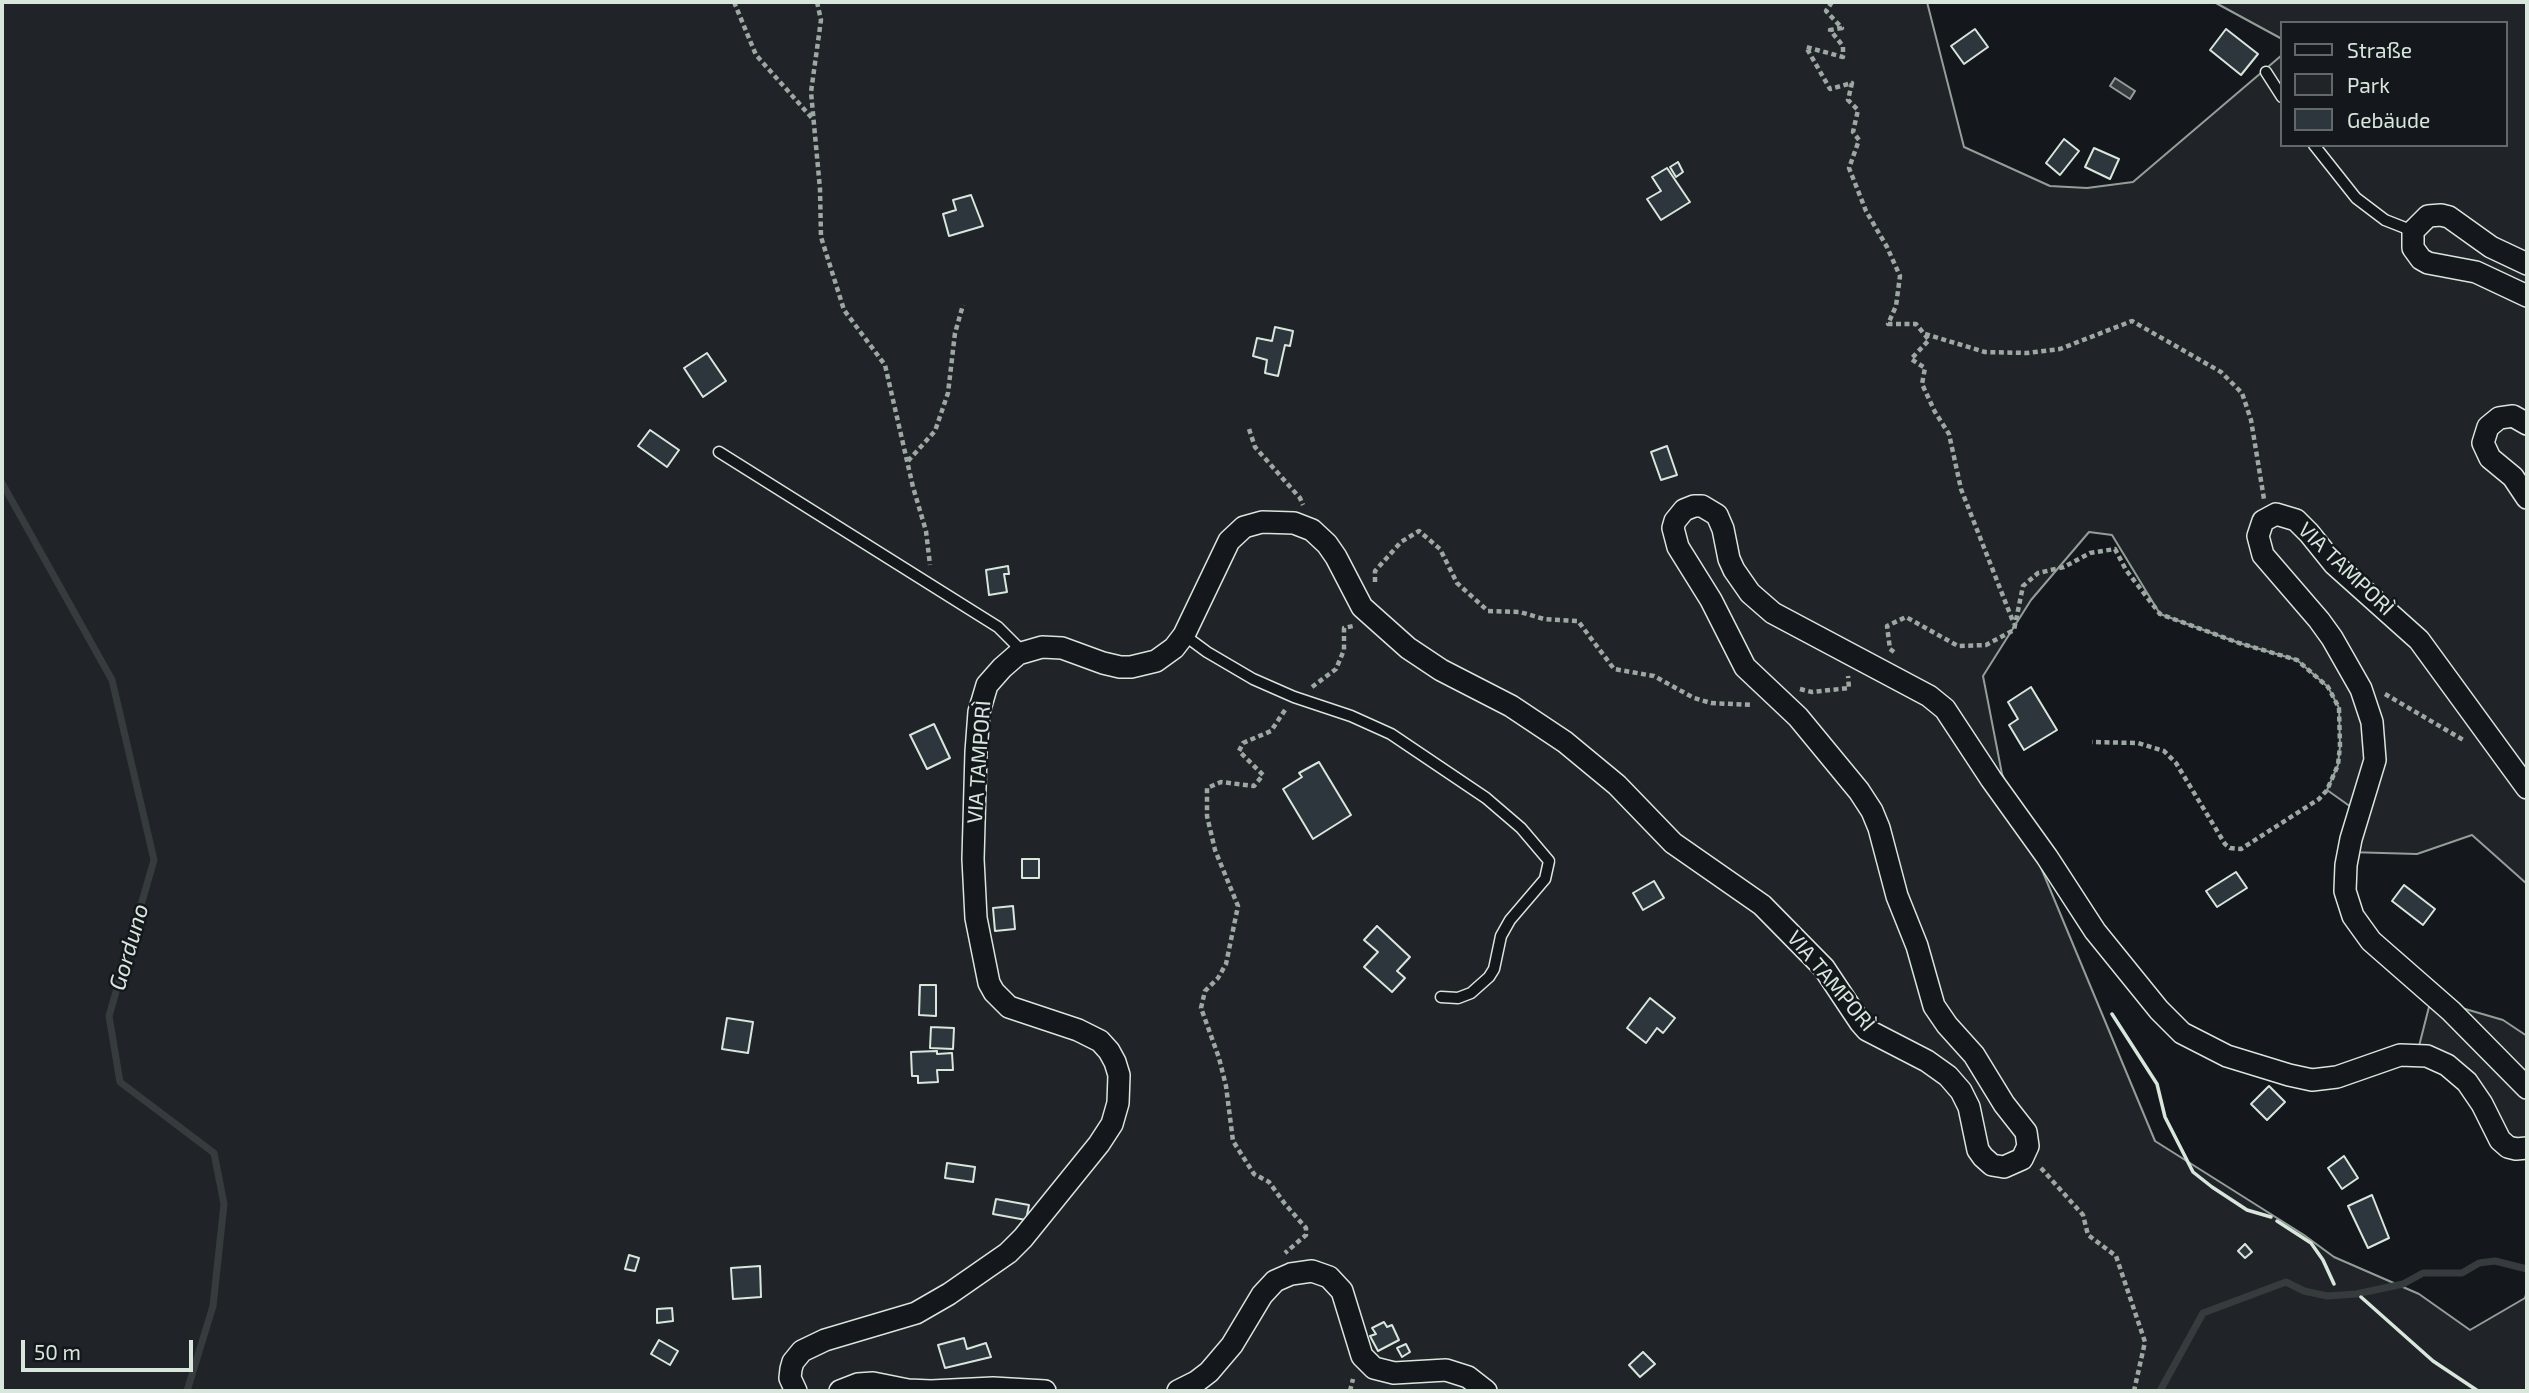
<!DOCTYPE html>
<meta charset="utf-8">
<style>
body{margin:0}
#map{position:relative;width:2529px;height:1393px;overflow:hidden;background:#14181c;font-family:"Exo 2",sans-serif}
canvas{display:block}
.frame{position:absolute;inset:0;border:4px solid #d8e6dc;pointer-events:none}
.legend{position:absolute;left:2280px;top:21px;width:228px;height:126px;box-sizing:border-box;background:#14181c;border:2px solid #626a69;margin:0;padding:9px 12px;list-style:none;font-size:21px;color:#d8e6dc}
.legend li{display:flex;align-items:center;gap:14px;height:35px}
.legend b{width:35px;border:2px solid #626a69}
.scale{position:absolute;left:21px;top:1340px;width:172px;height:32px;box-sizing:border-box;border:4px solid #d8e6dc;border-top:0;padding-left:9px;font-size:21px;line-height:24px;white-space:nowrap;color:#d8e6dc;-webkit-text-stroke:5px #14181c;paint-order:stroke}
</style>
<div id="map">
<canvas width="2529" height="1393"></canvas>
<div class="frame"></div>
<ul class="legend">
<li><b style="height:9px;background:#14181c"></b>Straße</li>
<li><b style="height:19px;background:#202428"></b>Park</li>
<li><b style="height:19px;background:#2c363c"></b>Gebäude</li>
</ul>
<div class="scale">50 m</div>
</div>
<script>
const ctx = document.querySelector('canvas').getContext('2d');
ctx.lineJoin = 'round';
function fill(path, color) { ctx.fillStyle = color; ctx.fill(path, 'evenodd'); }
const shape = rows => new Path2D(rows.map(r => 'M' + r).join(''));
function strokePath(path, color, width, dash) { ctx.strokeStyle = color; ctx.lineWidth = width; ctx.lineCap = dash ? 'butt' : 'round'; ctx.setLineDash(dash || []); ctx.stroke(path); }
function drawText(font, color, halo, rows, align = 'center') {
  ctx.font = font + ' "Exo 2",sans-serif'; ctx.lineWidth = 5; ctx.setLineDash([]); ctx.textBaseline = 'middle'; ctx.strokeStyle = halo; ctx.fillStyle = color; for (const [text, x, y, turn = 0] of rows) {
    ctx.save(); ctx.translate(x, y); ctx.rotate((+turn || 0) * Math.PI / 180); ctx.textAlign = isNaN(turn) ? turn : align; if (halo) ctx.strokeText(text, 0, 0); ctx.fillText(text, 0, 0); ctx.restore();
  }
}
const green = shape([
 [2,2,1927,2,1964,147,2050,186,2087,188,2133,182,2282,55,2282,145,2506,145,2506,23,2282,23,2282,39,2214,2,2527,2,2527,884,2472,835,2417,854,2348,852,2358,812,2327,790,2338,765,2340,746,2339,708,2328,687,2297,660,2239,643,2160,614,2112,535,2089,532,2031,600,1983,676,2002,774,2155,1141,2304,1235,2334,1257,2419,1294,2470,1330,2525,1298,2527,1291,2527,1391,2,1391,2,2],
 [2431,999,2503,1020,2527,1036,2527,1148,2516,1149,2482,1104,2417,1054,2431,999]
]);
fill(green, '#202428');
strokePath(green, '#939e99', 2);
const water = shape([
 [2115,78,2135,91,2130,99,2110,86,2115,78]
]);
fill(water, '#363b3e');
strokePath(water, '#939e99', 2);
strokePath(shape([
 [2,483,112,680,154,860,109,1016,120,1082,214,1153,224,1204,213,1306,187,1391],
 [2160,1391,2203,1313,2286,1282,2304,1291,2327,1296,2356,1294,2403,1284,2423,1273,2462,1273,2479,1263,2495,1261,2527,1269]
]), '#363b3e', 7);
const building = shape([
 [1975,29,1988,47,1964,64,1951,46,1975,29],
 [2226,29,2258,54,2241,75,2210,50,2226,29],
 [2064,139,2079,151,2060,175,2046,163,2064,139],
 [2094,148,2119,159,2110,179,2085,167,2094,148],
 [1678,162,1683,172,1676,177,1670,167,1678,162],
 [1667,168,1690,202,1661,220,1647,199,1661,191,1652,177,1667,168],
 [971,195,983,226,949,236,943,214,956,210,953,200,971,195],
 [1275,327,1293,331,1290,346,1285,345,1278,376,1265,373,1267,360,1253,356,1257,338,1272,341,1275,327],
 [707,353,726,381,703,397,684,368,707,353],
 [650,430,679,450,667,467,638,446,650,430],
 [1667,446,1677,475,1661,480,1651,452,1667,446],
 [1008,566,1009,574,1004,574,1007,592,989,595,986,570,1008,566],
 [2031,687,2057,730,2024,750,2009,725,2018,719,2008,702,2031,687],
 [934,724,950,758,927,769,910,735,934,724],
 [1319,762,1351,815,1313,839,1283,789,1302,777,1299,773,1319,762],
 [1022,859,1039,859,1039,878,1022,878,1022,859],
 [2236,872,2247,888,2217,907,2206,891,2236,872],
 [1654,881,1664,898,1643,910,1633,893,1654,881],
 [2404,885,2435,909,2423,925,2392,901,2404,885],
 [1013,906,1015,929,995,931,993,908,1013,906],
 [1377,926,1410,957,1397,971,1405,978,1392,992,1364,967,1378,952,1364,940,1377,926],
 [920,985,936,985,936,1016,919,1015,920,985],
 [1650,998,1675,1018,1663,1033,1657,1028,1646,1043,1627,1028,1650,998],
 [727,1018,753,1022,748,1053,722,1049,727,1018],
 [931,1027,954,1028,953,1049,930,1048,931,1027],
 [937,1051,937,1054,952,1053,953,1070,937,1070,938,1082,918,1083,918,1076,912,1076,911,1052,937,1051],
 [2269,1086,2285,1102,2267,1120,2251,1104,2269,1086],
 [2344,1156,2358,1178,2342,1189,2328,1168,2344,1156],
 [947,1163,975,1167,973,1182,945,1178,947,1163],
 [2372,1195,2389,1238,2368,1248,2348,1206,2372,1195],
 [996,1199,1029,1205,1026,1220,993,1214,996,1199],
 [2245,1244,2252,1252,2245,1258,2238,1251,2245,1244],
 [629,1255,639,1258,635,1271,625,1269,629,1255],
 [760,1266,761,1297,733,1299,731,1268,760,1266],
 [672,1308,673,1321,657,1323,657,1309,672,1308],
 [1384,1322,1387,1327,1392,1325,1399,1340,1378,1351,1370,1336,1376,1334,1372,1328,1384,1322],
 [964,1338,967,1349,986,1343,991,1357,945,1368,938,1345,964,1338],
 [659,1340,678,1351,670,1365,651,1354,659,1340],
 [1406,1344,1410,1352,1402,1357,1397,1348,1406,1344],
 [1643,1352,1655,1364,1640,1377,1629,1365,1643,1352]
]);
fill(building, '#2c363c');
strokePath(building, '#d8e6dc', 2);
const service = shape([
 [2266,72,2282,97],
 [2314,145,2356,198,2385,220,2413,231],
 [719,452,998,627,1023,652],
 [1184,635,1207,652,1253,679,1294,697,1351,716,1391,734,1486,798,1521,828,1549,861,1545,879,1510,920,1501,936,1494,969,1489,977,1471,993,1458,998,1441,997]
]);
const minor = shape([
 [2527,264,2491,247,2449,217,2441,215,2428,216,2413,231,2413,248,2421,259,2428,263,2476,272,2527,296],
 [2527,424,2513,416,2499,418,2488,427,2483,443,2490,458,2513,477,2527,498],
 [2527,788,2419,640,2334,564,2309,533,2296,520,2276,514,2263,521,2258,536,2263,555,2319,620,2332,638,2361,689,2372,722,2375,760,2351,839,2346,865,2345,891,2353,916,2371,941,2451,1011,2527,1088],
 [796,1391,790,1378,791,1369,793,1362,802,1351,825,1340,916,1313,949,1294,1008,1253,1023,1238,1099,1144,1112,1124,1118,1103,1119,1075,1115,1062,1109,1051,1100,1041,1078,1030,1009,1007,994,992,989,983,976,918,973,859,976,752,979,712,987,685,1002,668,1018,654,1042,647,1062,648,1103,663,1120,667,1131,667,1156,661,1174,648,1184,635,1229,541,1244,527,1262,522,1294,523,1312,530,1327,544,1336,557,1362,607,1408,648,1441,670,1511,706,1565,742,1617,785,1673,843,1762,905,1824,968,1860,1022,1867,1030,1927,1061,1948,1076,1961,1091,1969,1107,1978,1150,1983,1157,1992,1165,2004,1167,2022,1159,2028,1146,2026,1132,2004,1104,1974,1055,1947,1025,1934,1006,1917,946,1897,896,1879,828,1872,811,1859,791,1798,717,1745,667,1711,600,1678,547,1673,528,1675,521,1684,510,1694,506,1702,506,1717,515,1723,529,1729,559,1734,570,1750,593,1773,613,1929,696,1945,709,1991,779,2047,857,2095,931,2159,1010,2182,1033,2227,1056,2289,1075,2312,1080,2337,1077,2400,1055,2427,1056,2447,1065,2467,1082,2482,1104,2500,1140,2508,1147,2516,1149,2527,1148],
 [840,1391,858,1384,873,1383,908,1390,931,1391],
 [931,1391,993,1388,1045,1391],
 [1178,1391,1196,1382,1209,1372,1232,1345,1262,1295,1275,1281,1291,1274,1312,1271,1329,1277,1342,1291,1362,1356,1374,1368,1394,1373,1446,1370,1468,1377,1486,1391]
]);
strokePath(service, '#d8e6dc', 13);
strokePath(minor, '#d8e6dc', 24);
strokePath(shape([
 [734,2,756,55,812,118],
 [817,2,821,20,811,92,820,189,821,237,844,310,885,365,913,487,926,531,930,565],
 [1832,2,1826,11,1842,28,1830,30,1843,46,1843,57,1806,47,1830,89,1852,83,1848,100,1858,110,1853,132,1859,140,1849,168,1866,211,1887,247,1900,276,1896,306,1888,324,1916,324,1929,340,1911,359,1925,368,1922,384,1935,412,1949,434,1961,489,2014,624],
 [1925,334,1985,352,2027,353,2060,349,2132,321,2221,372,2242,393,2251,420,2264,499],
 [1249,429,1255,447,1300,498,1303,505],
 [908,461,935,431,948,393,955,333,963,305],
 [1375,582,1375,571,1401,542,1419,531,1440,549,1457,583,1488,611,1520,612,1544,619,1578,621,1614,669,1654,676,1694,698,1711,703,1753,705],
 [1894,652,1890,649,1887,626,1906,617,1958,646,1986,645,2014,630,2023,586,2038,573,2064,567,2090,553,2115,549,2126,570,2160,614,2239,643,2297,660,2328,687,2339,708,2340,746,2338,765,2327,790,2319,799,2241,849,2230,848,2225,844,2176,763,2164,751,2138,743,2092,742],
 [1312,687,1336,669,1344,650,1344,628,1353,626],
 [1800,689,1812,692,1849,688,1848,676],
 [2385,694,2465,741],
 [1285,710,1271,731,1243,743,1239,751,1263,775,1254,786,1221,782,1207,788,1207,816,1215,850,1238,906,1226,964,1218,978,1205,991,1201,1008,1219,1058,1226,1086,1233,1141,1254,1174,1269,1182,1285,1204,1306,1228,1306,1235,1285,1253],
 [2041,1168,2083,1215,2088,1235,2116,1256,2145,1342,2134,1391],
 [1350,1391,1353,1379]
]), '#9da8a2', 4.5, [5, 3.5]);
strokePath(service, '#14181c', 10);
strokePath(minor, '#14181c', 21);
strokePath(shape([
 [2112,1014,2157,1084,2165,1117,2193,1172,2212,1187,2247,1210,2271,1217],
 [2277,1221,2311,1243,2323,1260,2334,1284],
 [2361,1297,2433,1361,2478,1391]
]), '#d8e6dc', 3.5);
drawText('21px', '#d8e6dc', '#14181c', [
 ["VIA TAMPORÌ",2346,569,44],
 ["VIA TAMPORÌ",979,762,-86],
 ["VIA TAMPORÌ",1831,981,50]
]);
drawText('italic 23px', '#d8e6dc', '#14181c', [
 ["Gorduno",129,947,-74]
]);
</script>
